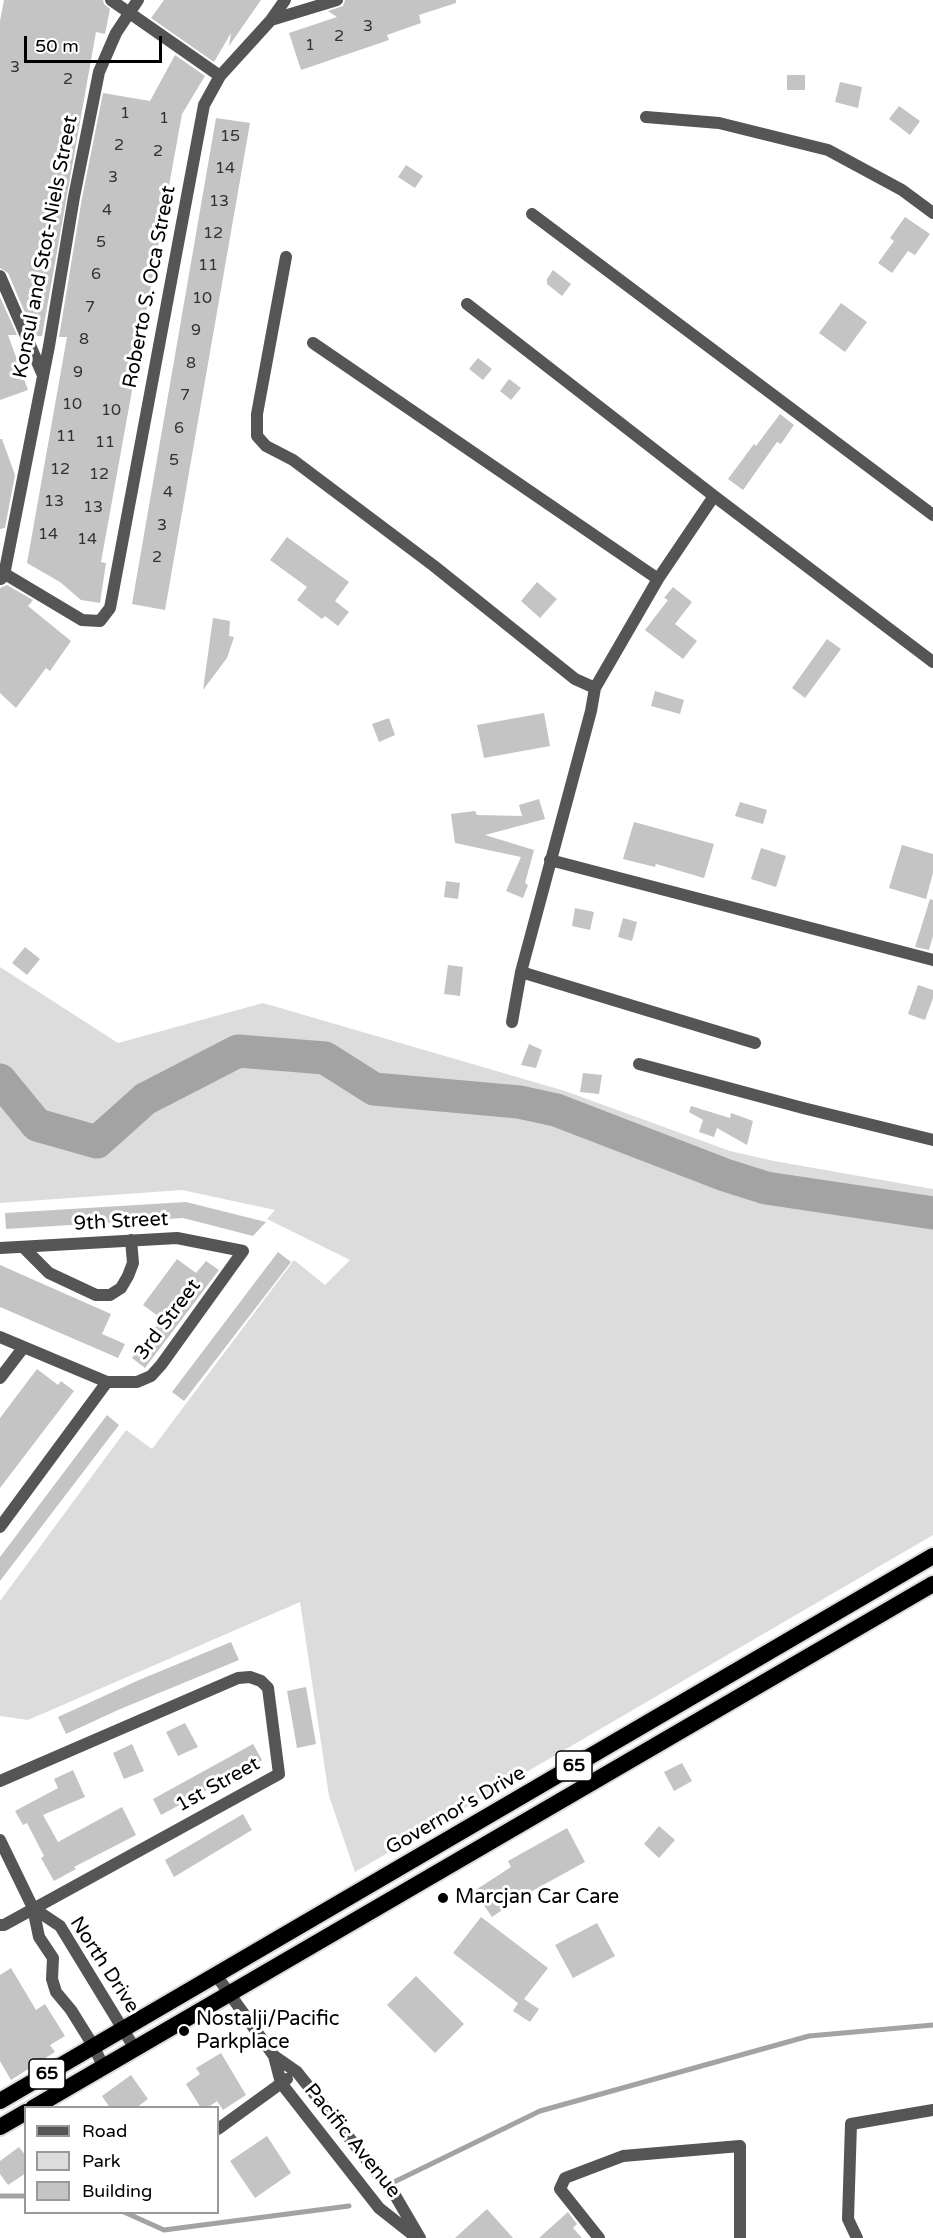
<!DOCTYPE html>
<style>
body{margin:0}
#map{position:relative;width:933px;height:2238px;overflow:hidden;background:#fff;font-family:"Varela Round",sans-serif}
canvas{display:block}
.legend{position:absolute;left:24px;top:2106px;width:195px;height:108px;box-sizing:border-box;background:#fff;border:2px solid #999;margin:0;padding:8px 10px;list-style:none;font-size:18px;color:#000}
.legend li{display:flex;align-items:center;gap:12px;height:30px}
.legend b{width:30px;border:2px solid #999}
.scale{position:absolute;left:24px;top:36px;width:138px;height:27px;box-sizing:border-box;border:3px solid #000;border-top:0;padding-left:8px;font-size:18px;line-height:21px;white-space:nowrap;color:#000;-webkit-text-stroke:4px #fff;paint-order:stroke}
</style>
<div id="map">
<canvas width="933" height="2238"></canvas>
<ul class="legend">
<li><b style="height:8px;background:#555"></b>Road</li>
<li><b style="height:16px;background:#dcdcdc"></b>Park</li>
<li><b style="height:16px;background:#c4c4c4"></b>Building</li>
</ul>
<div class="scale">50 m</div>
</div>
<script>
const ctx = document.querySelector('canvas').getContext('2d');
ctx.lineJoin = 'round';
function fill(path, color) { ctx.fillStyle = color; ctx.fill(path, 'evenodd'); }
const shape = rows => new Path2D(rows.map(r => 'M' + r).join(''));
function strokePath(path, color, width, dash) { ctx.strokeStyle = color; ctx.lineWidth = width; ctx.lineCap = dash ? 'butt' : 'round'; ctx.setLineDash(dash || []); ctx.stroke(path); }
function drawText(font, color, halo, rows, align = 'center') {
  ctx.font = font + ' "Varela Round",sans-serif'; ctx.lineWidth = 6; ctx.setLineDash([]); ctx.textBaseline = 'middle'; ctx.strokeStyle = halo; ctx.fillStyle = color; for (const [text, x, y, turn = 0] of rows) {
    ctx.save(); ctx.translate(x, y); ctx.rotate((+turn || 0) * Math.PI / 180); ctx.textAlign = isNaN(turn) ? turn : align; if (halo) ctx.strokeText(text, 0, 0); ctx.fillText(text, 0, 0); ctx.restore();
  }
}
fill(shape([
 [0,967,118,1043,263,1003,565,1091,730,1151,774,1161,933,1189,933,1535,355,1872,329,1796,300,1602,28,1720,0,1716,0,1601,126,1430,152,1449,294,1260,325,1285,350,1260,267,1219,275,1210,182,1190,0,1203]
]), '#dcdcdc');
strokePath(shape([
 [394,2182,540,2111,809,2036,933,2025],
 [0,2196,26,2196],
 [124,2212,164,2230,349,2206]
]), '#a3a3a3', 5);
strokePath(shape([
 [0,1080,37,1125,97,1142,145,1099,238,1051,325,1058,374,1089,519,1102,556,1110,725,1175,766,1188,933,1213]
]), '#a3a3a3', 33);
fill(shape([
 [4,0,103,0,104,4,110,9,105,34,96,32,42,336,35,336,8,273,0,268,0,21],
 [164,0,261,0,229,46,231,33,214,62,151,18],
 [345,0,456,0,456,3,419,15,421,23,387,35,389,40,301,70,289,33,337,17,328,11,343,6],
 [175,55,205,76,182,114,101,562,106,563,100,603,81,600,60,582,27,563,67,337,59,337,82,198,103,93,150,101],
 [787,75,805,75,805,90,787,90],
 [840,82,862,87,858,108,835,102],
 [899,106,920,121,910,135,889,119],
 [216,118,250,123,165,610,132,604],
 [406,165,423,176,415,188,398,177],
 [905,217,930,234,915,255,908,251,892,273,878,263,894,241,890,238],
 [553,270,571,284,562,296,547,284,547,279],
 [0,297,17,335,8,335,28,390,0,400],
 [841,303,867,322,845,352,819,333],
 [478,358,492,369,483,380,469,369],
 [509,379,521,388,511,400,500,391],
 [780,414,794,425,781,444,777,442,743,490,728,479,754,444,756,446],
 [0,439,2,439,15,475,5,528,0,529],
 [287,537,349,582,335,601,349,612,338,626,325,616,322,619,297,600,307,587,270,560],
 [537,582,557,599,540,618,521,601],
 [7,585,33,600,28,606,71,641,50,671,46,668,16,708,0,693,0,588],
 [673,587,692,602,675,624,697,641,683,659,645,630,668,600,664,598],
 [213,618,230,621,229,636,234,637,227,658,203,690],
 [827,639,841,649,805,698,792,688],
 [655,691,684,700,680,714,651,706],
 [544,713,550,746,484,758,477,725],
 [389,718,395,735,379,742,372,724],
 [539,799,545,819,485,835,534,850,525,883,528,885,523,898,506,891,521,857,455,843,451,814,475,811,477,815,522,816,519,805],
 [740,802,767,810,763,824,735,816],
 [634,822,714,844,704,878,656,864,655,867,623,859],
 [902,845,933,854,933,873,926,899,889,888],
 [761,848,786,856,776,887,751,879],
 [446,881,460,883,458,899,444,897],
 [930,899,933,900,933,936,929,950,915,947],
 [575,908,594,912,590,930,572,926],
 [623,918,637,922,632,941,618,937],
 [25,947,40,959,27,975,12,963],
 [448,965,463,967,460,996,444,994],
 [918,985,933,990,933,998,925,1020,908,1014],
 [529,1044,542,1050,536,1068,521,1065],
 [583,1073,602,1075,599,1094,580,1092],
 [691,1106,730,1118,731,1113,753,1121,747,1145,717,1128,714,1137,699,1132,703,1120,689,1112],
 [186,1202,266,1222,253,1236,183,1218,6,1229,5,1213],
 [278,1252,291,1262,184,1401,172,1392],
 [177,1259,196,1273,206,1261,219,1270,145,1368,132,1358,162,1319,143,1305],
 [0,1265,111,1314,102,1334,125,1344,118,1358,0,1307],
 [37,1369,58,1385,61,1381,74,1391,0,1488,0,1418],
 [107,1415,119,1425,0,1581,0,1557],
 [231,1642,239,1660,118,1710,66,1734,58,1717,139,1680],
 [306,1687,316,1744,297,1748,287,1691],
 [185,1723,198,1747,178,1756,166,1732],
 [132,1744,144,1771,124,1779,113,1753],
 [253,1744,262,1760,161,1815,153,1799],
 [682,1763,692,1781,674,1791,664,1772],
 [73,1770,85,1797,43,1815,58,1842,122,1807,136,1835,74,1867,76,1869,54,1881,41,1858,44,1856,27,1823,23,1825,15,1811,58,1788,54,1779],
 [243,1814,252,1830,174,1877,165,1860],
 [659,1826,675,1840,659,1858,644,1844],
 [567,1828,585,1862,523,1896,492,1917,474,1891,511,1867,508,1861],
 [481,1917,548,1968,524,1999,539,2009,530,2022,513,2011,518,2003,453,1953],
 [597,1923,615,1956,573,1978,555,1945],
 [11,1968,36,2010,45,2004,65,2036,50,2045,55,2052,11,2080,0,2061,0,1975],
 [416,1976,464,2024,435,2053,387,2005],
 [221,2053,246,2095,223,2110,217,2101,207,2108,201,2108,186,2084,200,2074,196,2068],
 [131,2075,148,2099,136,2108,110,2108,102,2096],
 [267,2136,291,2173,255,2198,230,2161],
 [19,2147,26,2156,26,2173,8,2185,0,2174,0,2161],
 [487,2209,513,2238,455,2238],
 [568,2212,577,2224,573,2228,582,2238,539,2238]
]), '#c4c4c4');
const trunk = shape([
 [0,2101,933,1556],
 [33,2108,933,1584],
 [0,2127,26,2112]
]);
strokePath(trunk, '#dbdbdb', 20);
strokePath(shape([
 [111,0,220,76],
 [271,20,337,0],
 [646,117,719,123,828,150,902,190,933,213],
 [532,214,933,515],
 [286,257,257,414,257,436,266,446,293,460,434,566,575,679,595,688],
 [0,276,42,373],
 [467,304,714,496,933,662],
 [313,343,658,579],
 [0,571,82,620,100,621,110,608,204,105,220,76,271,20,285,0],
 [1,579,4,575,49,346,74,197,99,72,116,33,138,0],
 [550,860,933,960],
 [521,972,755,1043],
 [512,1022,521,972,591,711,595,688,658,579,714,496],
 [639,1064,803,1108,933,1140],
 [23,1247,49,1273,96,1295,110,1295,121,1288,128,1276,133,1263,131,1240],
 [0,1248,177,1238,243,1251,161,1365,151,1376,137,1382,107,1382,0,1337],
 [0,1378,23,1348],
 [0,1527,107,1382],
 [0,1781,238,1678,250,1677,261,1681,268,1688,279,1774,4,1925,0,1925],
 [0,1840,33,1908,39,1937,53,1958,52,1979,56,1992,71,2010,94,2047,104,2068],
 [33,1908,60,1926,135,2049],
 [216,1975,274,2056,297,2072,396,2197,420,2238],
 [274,2056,281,2083,379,2208,417,2238],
 [218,2129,287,2079],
 [599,2238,560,2189,565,2178,623,2156,740,2146,740,2238],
 [857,2238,848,2219,851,2124,933,2110]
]), '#555', 12);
strokePath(trunk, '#000', 16);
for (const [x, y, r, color] of [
 [443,1898,6,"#000"],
 [184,2031,6,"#000"]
]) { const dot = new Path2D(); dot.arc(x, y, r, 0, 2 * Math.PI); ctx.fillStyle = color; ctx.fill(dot); strokePath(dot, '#fff', 2); }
drawText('16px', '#313131', null, [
 ["3",368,27],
 ["2",339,37],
 ["1",310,46],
 ["3",15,68],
 ["2",68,80],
 ["1",125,114],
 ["1",164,119],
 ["15",230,137],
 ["2",119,146],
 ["2",158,152],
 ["14",225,169],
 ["3",113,178],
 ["13",219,202],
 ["4",107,211],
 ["12",213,234],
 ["5",101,243],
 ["11",208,266],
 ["6",96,275],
 ["10",202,299],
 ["7",90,308],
 ["9",196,331],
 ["8",84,340],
 ["8",191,364],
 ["9",78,373],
 ["7",185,396],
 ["10",72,405],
 ["10",111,411],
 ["6",179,429],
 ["11",66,437],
 ["11",105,443],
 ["5",174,461],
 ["12",60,470],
 ["12",99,475],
 ["4",168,493],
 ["13",54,502],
 ["13",93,508],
 ["3",162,526],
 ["14",48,535],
 ["14",87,540],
 ["2",157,558]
]);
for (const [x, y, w] of [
 [574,1766,36],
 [47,2074,36]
]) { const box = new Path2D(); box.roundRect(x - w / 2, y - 15, w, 30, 4.5); ctx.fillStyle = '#fff'; ctx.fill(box); strokePath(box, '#000', 1.5); }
drawText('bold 18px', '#000', null, [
 ["65",574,1766],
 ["65",47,2074]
]);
drawText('20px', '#000', '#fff', [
 ["Konsul and Stot-Niels Street",46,247,-79],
 ["Roberto S. Oca Street",150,287,-79],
 ["9th Street",121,1222,-3],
 ["3rd Street",168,1320,-53],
 ["1st Street",218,1785,-29],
 ["Governor's Drive",456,1811,-30],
 ["North Drive",104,1965,57],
 ["Pacific Avenue",352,2141,51]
]);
drawText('20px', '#000', '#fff', [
 ["Marcjan Car Care",455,1898],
 ["Nostalji/Pacific",196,2020],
 ["Parkplace",196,2043]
], 'left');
</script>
